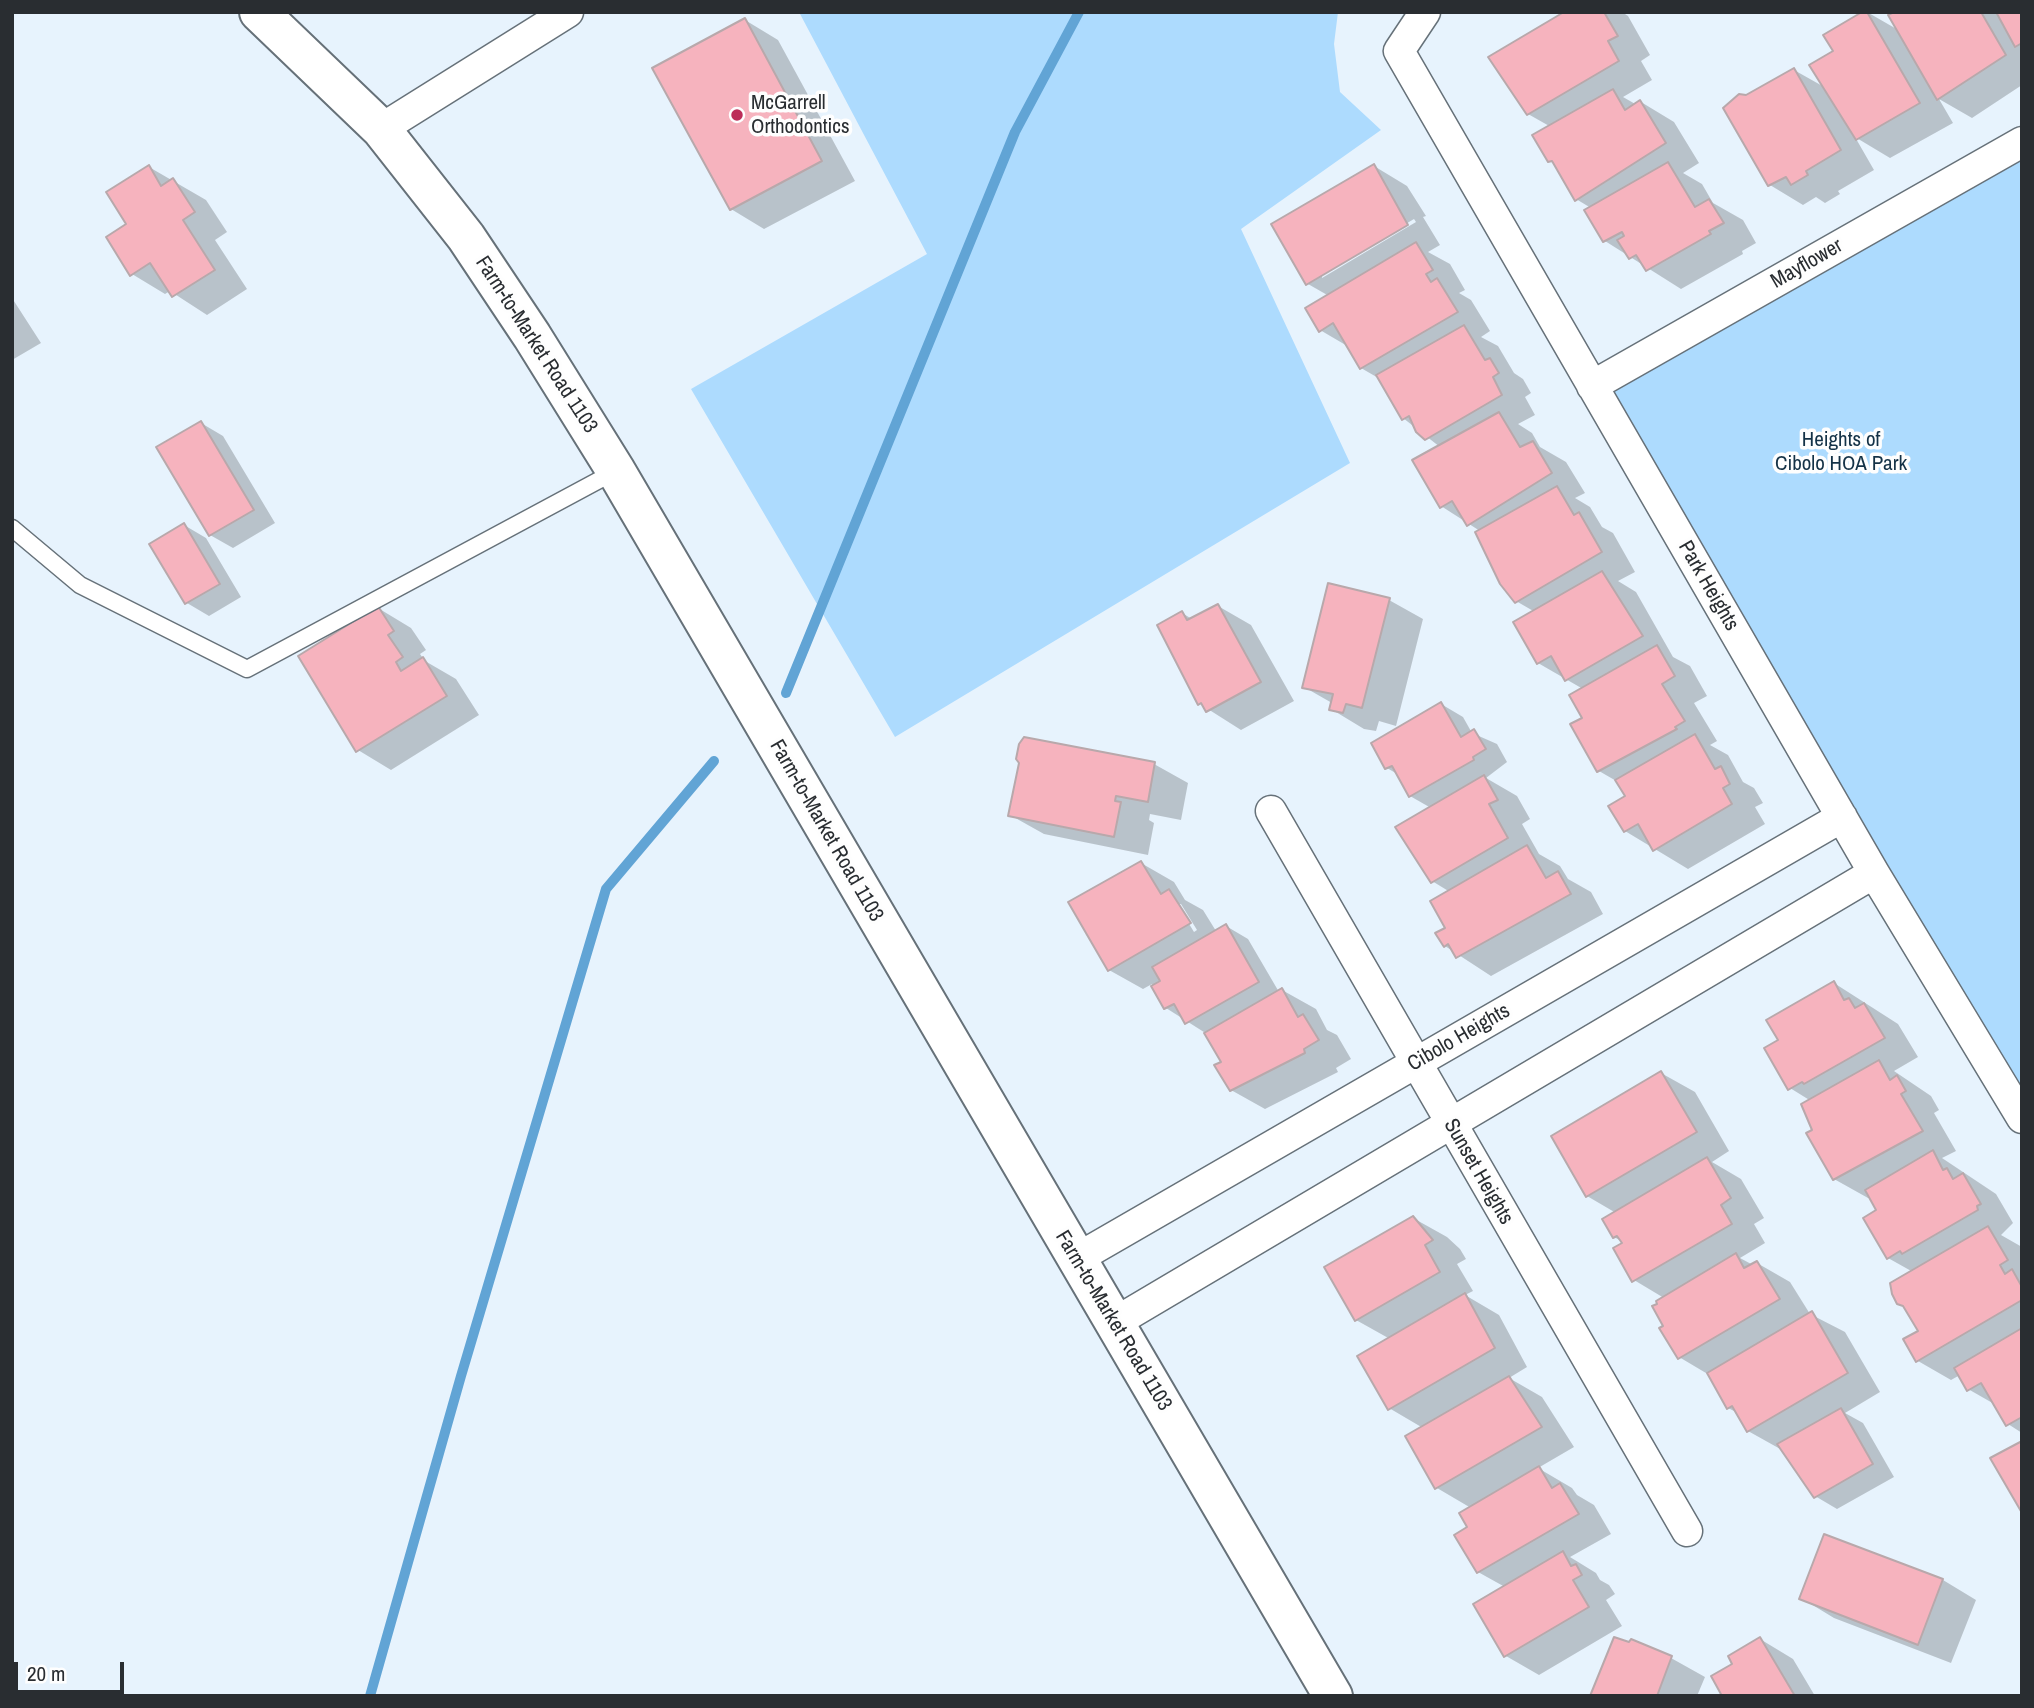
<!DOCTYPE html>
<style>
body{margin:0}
#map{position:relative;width:2034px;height:1708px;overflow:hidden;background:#e7f3fd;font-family:"Archivo Narrow",sans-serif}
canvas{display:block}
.frame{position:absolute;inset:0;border:14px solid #292d31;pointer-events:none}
.scale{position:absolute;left:14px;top:1662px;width:110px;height:32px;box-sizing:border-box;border:4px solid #292d31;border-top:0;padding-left:9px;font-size:21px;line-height:24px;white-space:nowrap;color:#292d31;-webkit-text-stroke:5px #fefefe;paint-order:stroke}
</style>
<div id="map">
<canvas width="2034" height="1708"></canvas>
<div class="frame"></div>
<div class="scale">20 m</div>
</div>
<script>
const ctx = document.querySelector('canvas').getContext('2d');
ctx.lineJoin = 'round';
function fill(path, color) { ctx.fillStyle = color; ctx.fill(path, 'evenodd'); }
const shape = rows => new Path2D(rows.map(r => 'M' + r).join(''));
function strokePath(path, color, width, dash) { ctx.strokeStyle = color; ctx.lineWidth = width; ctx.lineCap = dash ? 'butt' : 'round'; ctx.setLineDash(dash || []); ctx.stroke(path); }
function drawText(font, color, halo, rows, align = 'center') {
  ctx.font = font + ' "Archivo Narrow",sans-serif'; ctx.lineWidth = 7; ctx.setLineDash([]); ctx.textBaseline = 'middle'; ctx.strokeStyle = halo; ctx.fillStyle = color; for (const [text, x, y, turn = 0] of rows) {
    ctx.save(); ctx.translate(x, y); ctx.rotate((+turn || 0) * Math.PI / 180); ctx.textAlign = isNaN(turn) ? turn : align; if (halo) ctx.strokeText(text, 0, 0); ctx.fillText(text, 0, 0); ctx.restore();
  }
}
fill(shape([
 [799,12,1338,12,1334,44,1340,92,1381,130,1241,229,1350,463,895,737,691,389,927,254],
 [2022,148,2022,1118,1592,386]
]), '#addbfe');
fill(shape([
 [1567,12,1622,12,1628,16,1650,55,1641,61,1652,80,1623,97,1637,105,1641,102,1674,122,1699,163,1683,173,1702,184,1713,203,1743,220,1756,243,1742,251,1743,254,1681,289,1605,241,1586,211,1591,208,1576,199,1556,165,1550,161,1551,127,1528,114],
 [1867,12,1900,31,1896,12,2022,12,2022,85,1972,118,1939,99,1953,123,1890,158,1855,137,1874,170,1838,191,1840,194,1825,203,1816,197,1803,205,1770,185,1725,109,1794,70,1826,88,1835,52],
 [745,20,778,40,855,181,764,229,731,209],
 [1374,166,1407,186,1426,216,1423,217,1440,245,1428,252,1450,264,1465,290,1459,293,1471,300,1490,331,1481,337,1498,346,1514,373,1523,379,1531,393,1525,397,1535,415,1518,424,1532,433,1540,447,1566,462,1585,493,1575,498,1590,507,1602,527,1613,533,1635,572,1618,581,1636,592,1673,657,1690,666,1707,696,1694,703,1717,741,1710,745,1728,755,1743,782,1754,788,1763,803,1755,807,1765,824,1688,869,1625,831,1627,797,1618,782,1599,771,1585,718,1583,689,1538,663,1535,612,1516,601,1480,531,1441,506,1440,447,1403,418,1380,379,1361,368,1349,347,1320,330,1329,296,1308,284],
 [1414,219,1416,222,1322,278,1322,274],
 [149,167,206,200,227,232,215,240,247,289,207,315,170,291,165,294,132,274,129,225],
 [12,298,41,343,12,360],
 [201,423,223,436,275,523,233,548,210,535],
 [184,525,206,538,241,597,209,616,187,603,152,545],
 [1389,600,1423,619,1396,726,1379,721,1376,731,1364,729,1331,709,1332,703,1304,687],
 [1218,606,1251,625,1294,701,1241,730,1200,704,1182,613,1192,619],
 [378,608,411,628,426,650,420,654,425,661,456,679,479,715,391,770,358,750],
 [1441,704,1463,717,1472,733,1497,744,1507,762,1486,778,1517,796,1530,819,1522,824,1539,854,1560,866,1568,879,1591,892,1603,914,1491,976,1445,946,1450,892,1432,881,1397,827,1431,808,1410,796,1399,775,1387,768],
 [1021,763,1154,764,1188,783,1181,820,1150,814,1149,820,1154,823,1148,855,1044,834,1010,815],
 [1141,863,1174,882,1185,900,1203,910,1216,931,1226,926,1248,939,1279,992,1282,990,1316,1009,1327,1030,1337,1035,1351,1059,1336,1068,1338,1072,1265,1109,1231,1090,1223,1063,1207,1034,1166,1008,1152,984,1143,989,1109,970],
 [1177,904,1181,904,1197,930,1194,932],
 [1834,983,1898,1024,1918,1057,1894,1071,1931,1096,1939,1110,1934,1113,1956,1151,1942,1158,1996,1194,2013,1223,2001,1235,2022,1247,2022,1433,2008,1424,1996,1405,1968,1389,1960,1375,1951,1380,1918,1361,1920,1331,1913,1272,1888,1258,1878,1210,1871,1197,1868,1198,1834,1179,1814,1131,1811,1101,1790,1088,1781,1041],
 [1661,1073,1695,1092,1729,1151,1712,1162,1741,1179,1764,1218,1754,1224,1765,1243,1740,1258,1753,1265,1757,1263,1790,1282,1810,1314,1845,1332,1880,1392,1845,1413,1863,1423,1894,1477,1837,1509,1815,1496,1782,1450,1748,1431,1738,1413,1728,1408,1711,1376,1679,1357,1665,1327,1664,1298,1634,1280,1625,1243,1614,1237,1616,1213,1587,1196],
 [1413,1218,1447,1237,1460,1249,1466,1259,1457,1264,1473,1291,1465,1295,1499,1315,1527,1367,1509,1378,1542,1397,1574,1447,1538,1468,1572,1488,1577,1495,1594,1505,1611,1534,1570,1557,1596,1573,1600,1580,1609,1585,1615,1594,1606,1600,1622,1626,1539,1675,1506,1656,1505,1587,1478,1572,1469,1528,1471,1508,1437,1488,1423,1428,1389,1408,1390,1339,1356,1320],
 [1825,1536,1943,1580,1976,1600,1951,1663,1834,1618,1801,1598],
 [1760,1639,1793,1659,1815,1696,1724,1696,1735,1664],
 [1632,1641,1671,1658,1705,1677,1697,1696,1592,1696]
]), '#0003');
strokePath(shape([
 [786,693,1015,132,1079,12],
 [370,1696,461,1376,606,889,714,761]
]), '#61a4d5', 10);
const building = shape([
 [1564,12,1604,12,1618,36,1608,41,1619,61,1527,115,1488,57,1564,12],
 [1862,12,1867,12,1920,103,1856,140,1809,65,1833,51,1823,35,1862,12],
 [1894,12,1981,12,2006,55,1937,100,1888,15,1894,12],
 [1996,12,2022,12,2022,43,2015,47,1996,12],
 [745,18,822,161,730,210,652,68,745,18],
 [1794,68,1841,150,1806,171,1808,175,1791,185,1786,177,1768,186,1723,108,1739,94,1746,95,1794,68],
 [1613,89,1625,110,1640,100,1666,143,1575,201,1552,161,1548,162,1532,135,1613,89],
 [1668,162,1695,207,1709,199,1724,223,1709,231,1711,234,1646,271,1636,255,1629,259,1617,240,1624,236,1622,232,1603,242,1584,210,1668,162],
 [1374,164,1408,225,1306,285,1271,224,1374,164],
 [149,165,161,186,173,178,195,212,183,220,215,270,172,297,150,263,130,276,106,237,126,224,106,192,149,165],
 [1416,242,1433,270,1426,274,1431,282,1437,278,1458,312,1360,369,1333,323,1319,332,1305,308,1416,242],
 [1464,325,1485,360,1490,358,1499,373,1493,377,1502,395,1425,440,1416,432,1409,416,1402,420,1376,375,1464,325],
 [1499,412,1520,447,1533,441,1552,473,1467,526,1452,501,1440,508,1412,460,1499,412],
 [201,421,254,510,209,536,156,447,201,421],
 [1557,486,1574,515,1579,512,1602,552,1515,603,1500,584,1475,532,1557,486],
 [184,523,220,584,185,604,149,544,184,523],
 [1602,571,1643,636,1565,681,1551,656,1537,664,1513,622,1602,571],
 [1328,583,1390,598,1362,708,1346,704,1343,713,1329,710,1333,694,1302,688,1328,583],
 [1218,604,1261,682,1206,712,1201,703,1198,705,1157,625,1182,611,1187,620,1218,604],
 [378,606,394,631,388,635,403,657,396,662,401,671,423,657,447,696,356,752,298,656,378,606],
 [1657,645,1675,676,1662,684,1685,721,1675,727,1677,729,1597,772,1570,724,1582,718,1569,695,1657,645],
 [1441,702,1461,737,1474,729,1486,749,1473,757,1474,760,1409,797,1392,766,1385,769,1371,743,1441,702],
 [1695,734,1715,769,1721,766,1730,784,1723,788,1732,804,1653,851,1638,824,1624,832,1608,806,1625,796,1615,780,1695,734],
 [1024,737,1155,762,1148,802,1116,796,1115,801,1121,802,1114,837,1008,816,1019,763,1016,759,1019,744,1024,737],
 [1484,775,1498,800,1489,804,1508,838,1431,883,1395,827,1484,775],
 [1527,845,1546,878,1558,871,1571,894,1456,958,1448,944,1444,947,1435,933,1445,928,1430,901,1527,845],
 [1141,861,1161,894,1169,889,1191,923,1108,971,1068,902,1141,861],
 [1226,924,1259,982,1185,1024,1174,1004,1164,1009,1151,986,1160,981,1152,967,1226,924],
 [1834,981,1844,1000,1849,998,1855,1008,1864,1003,1885,1038,1804,1084,1802,1082,1788,1090,1764,1048,1778,1040,1766,1020,1834,981],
 [1282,988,1298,1017,1303,1014,1319,1040,1304,1049,1305,1053,1230,1091,1214,1065,1221,1062,1204,1033,1282,988],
 [1879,1060,1890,1080,1897,1075,1906,1091,1901,1094,1923,1131,1833,1180,1806,1133,1812,1130,1801,1104,1879,1060],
 [1661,1071,1697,1132,1586,1197,1551,1136,1661,1071],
 [1933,1150,1943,1170,1947,1168,1953,1179,1963,1173,1981,1204,1977,1206,1978,1210,1902,1254,1900,1251,1887,1259,1863,1218,1876,1210,1865,1190,1933,1150],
 [1707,1157,1731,1198,1721,1205,1732,1224,1632,1282,1613,1248,1622,1243,1617,1236,1613,1238,1602,1219,1707,1157],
 [1413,1216,1433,1240,1425,1245,1440,1272,1355,1321,1324,1267,1413,1216],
 [1988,1226,2008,1260,2000,1265,2005,1274,2012,1269,2022,1287,2022,1300,1916,1362,1903,1339,1918,1331,1903,1306,1897,1304,1892,1294,1890,1283,1988,1226],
 [1736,1253,1744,1268,1757,1261,1780,1299,1678,1359,1659,1328,1663,1326,1652,1306,1657,1304,1656,1301,1736,1253],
 [1465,1293,1495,1348,1388,1410,1357,1356,1465,1293],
 [1812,1311,1848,1373,1747,1432,1732,1406,1727,1409,1707,1373,1812,1311],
 [2022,1328,2022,1417,2006,1426,1981,1383,1967,1391,1954,1368,2022,1328],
 [1509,1376,1542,1427,1435,1489,1405,1436,1509,1376],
 [1841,1408,1873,1464,1814,1498,1777,1444,1841,1408],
 [2022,1441,2022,1513,1990,1458,2022,1441],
 [1539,1466,1552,1488,1560,1483,1579,1514,1477,1573,1454,1535,1467,1527,1459,1513,1539,1466],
 [1824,1534,1943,1579,1918,1645,1799,1599,1824,1534],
 [1563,1551,1571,1566,1576,1564,1582,1575,1573,1580,1589,1607,1504,1657,1473,1604,1563,1551],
 [1614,1637,1629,1642,1631,1639,1672,1656,1657,1696,1590,1696,1614,1637],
 [1760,1637,1795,1696,1722,1696,1711,1676,1732,1664,1728,1656,1760,1637]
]);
fill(building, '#f6b3be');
strokePath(building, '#b8a8ab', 2);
const service = shape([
 [12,528,80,585,247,669,616,471]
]);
const minor = shape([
 [1425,12,1399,51,1874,873,2022,1118],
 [381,129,568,12],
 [1592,386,2022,142],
 [1271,811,1687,1531],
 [1076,1259,1842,817],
 [1114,1323,1874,873]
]);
const secondary = shape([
 [259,12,381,129,466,237,532,336,616,471,1333,1696]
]);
strokePath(service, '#667179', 19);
strokePath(minor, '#667179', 33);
strokePath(secondary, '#667179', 42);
strokePath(service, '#fff', 16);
strokePath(minor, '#fff', 30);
strokePath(secondary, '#fff', 38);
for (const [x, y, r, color] of [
 [737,115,7,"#bc2d59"]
]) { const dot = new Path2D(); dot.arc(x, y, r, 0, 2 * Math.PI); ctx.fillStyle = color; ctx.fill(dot); strokePath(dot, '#fefefe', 2.5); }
drawText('21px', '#292d31', '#fefefe', [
 ["McGarrell",751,103],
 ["Orthodontics",751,127]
], 'left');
drawText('21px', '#292d31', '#fefefe', [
 ["Mayflower",1807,264,-30],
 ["Farm-to-Market Road 1103",536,345,57],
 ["Park Heights",1708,586,60],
 ["Farm-to-Market Road 1103",826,831,60],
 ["Cibolo Heights",1459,1038,-30],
 ["Sunset Heights",1478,1172,60],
 ["Farm-to-Market Road 1103",1113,1321,59]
]);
drawText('21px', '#143247', '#fefefe', [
 ["Heights of",1841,440],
 ["Cibolo HOA Park",1841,464]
]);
</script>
